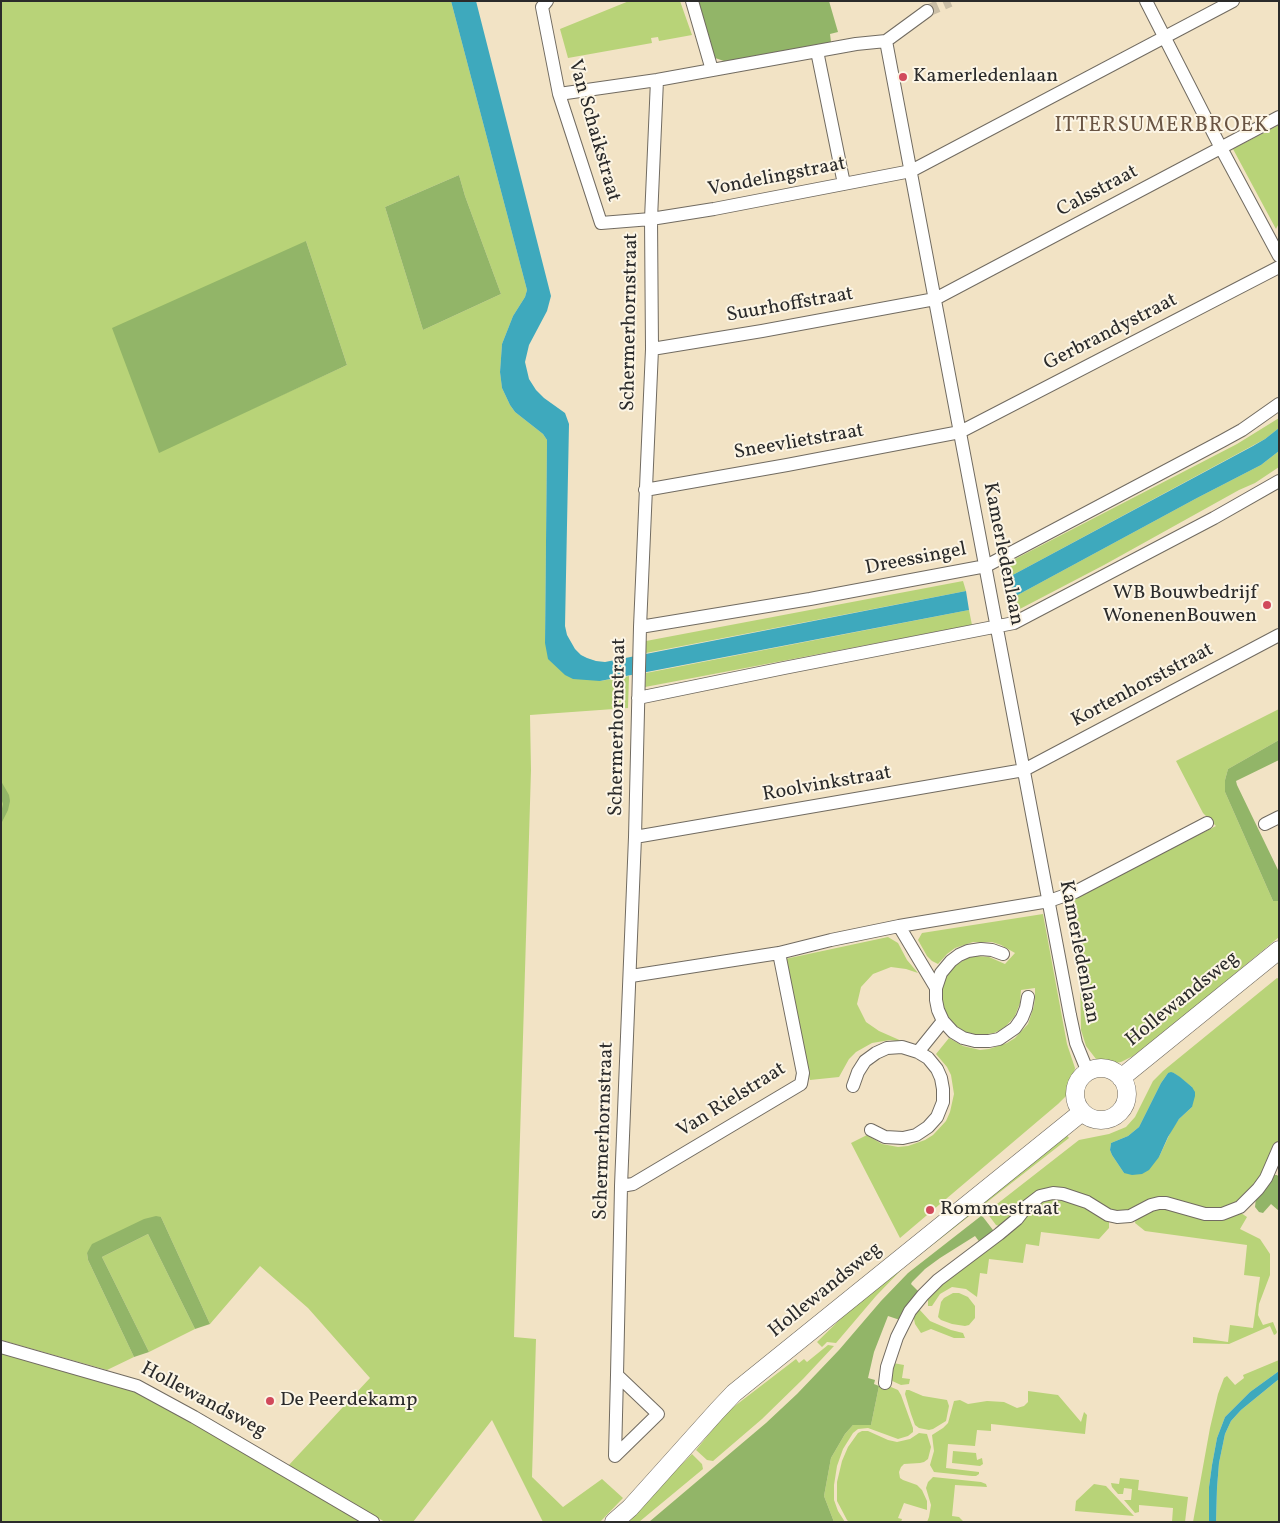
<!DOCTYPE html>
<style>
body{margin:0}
#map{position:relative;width:1280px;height:1523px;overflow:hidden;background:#f2e3c5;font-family:Vollkorn,serif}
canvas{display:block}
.frame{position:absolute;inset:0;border:2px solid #2b2b2b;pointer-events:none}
</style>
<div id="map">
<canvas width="1280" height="1523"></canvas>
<div class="frame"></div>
</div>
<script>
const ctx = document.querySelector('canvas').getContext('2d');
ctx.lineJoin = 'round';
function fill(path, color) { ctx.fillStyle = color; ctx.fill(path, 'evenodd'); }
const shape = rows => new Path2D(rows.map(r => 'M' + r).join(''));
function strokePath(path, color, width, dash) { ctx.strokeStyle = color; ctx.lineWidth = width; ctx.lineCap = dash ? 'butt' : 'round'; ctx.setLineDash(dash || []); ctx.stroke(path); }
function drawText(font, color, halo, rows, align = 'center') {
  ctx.font = font + ' Vollkorn,serif'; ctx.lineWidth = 4; ctx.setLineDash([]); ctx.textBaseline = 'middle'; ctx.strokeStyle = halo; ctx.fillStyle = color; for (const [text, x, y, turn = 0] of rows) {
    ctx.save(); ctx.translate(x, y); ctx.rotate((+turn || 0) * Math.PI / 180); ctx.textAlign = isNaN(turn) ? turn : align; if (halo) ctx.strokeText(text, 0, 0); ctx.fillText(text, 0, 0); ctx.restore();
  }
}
fill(shape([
 [1,1,451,1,527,290,525,297,513,316,502,344,500,372,502,388,510,405,515,412,543,434,547,440,545,643,600,681,629,676,628,708,530,715,531,770,514,1337,536,1339,532,1477,563,1507,602,1479,623,1498,600,1522,543,1522,492,1420,413,1522,385,1522,288,1466,370,1378,308,1308,260,1266,210,1324,161,1217,87,1253,88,1260,134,1357,107,1370,1,1340],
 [459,175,465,196,501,294,423,330,385,207],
 [306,241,347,365,232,418],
 [629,1,680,1,692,35,659,41,658,37,651,38,652,43,568,58,560,29],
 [1279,125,1279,223,1276,229,1233,149],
 [1279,418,1279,428,1265,439,1009,577,1007,565,1015,559,1237,444],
 [1279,451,1279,467,1255,483,1239,490,1104,565,1016,611,1014,597,1197,498,1261,465],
 [963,581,966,591,646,653,646,641],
 [969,610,972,625,645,687,646,673],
 [1279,709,1279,740,1228,769,1225,780,1225,792,1273,901,1279,901,1279,937,1190,1011,1133,1056,1121,1062,1115,1063,1102,1062,1096,1059,1086,1046,1081,1030,1080,979,1085,976,1070,900,1216,826,1203,813,1176,761],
 [1043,914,1067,1044,1075,1068,1070,1092,1058,1104,900,1238,851,1143,867,1135,882,1144,898,1147,908,1146,925,1140,933,1135,946,1121,950,1112,954,1094,951,1075,947,1067,936,1054,949,1038,963,1046,980,1050,989,1049,1007,1043,1015,1038,1028,1024,1034,1006,1035,997,1035,988,1021,990,1020,1003,1015,1016,1006,1026,1000,1030,994,1033,982,1035,967,1033,956,1026,947,1015,944,1009,942,995,942,988,947,975,956,965,968,958,975,956,989,957,1005,964,1015,953,1001,945,992,942,973,942,955,948,947,954,938,964,932,961,927,956,918,940,922,933],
 [888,937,898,943,907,960,918,973,906,969,891,967,873,974,861,987,857,1004,866,1022,879,1031,904,1042,890,1040,872,1043,856,1052,849,1059,839,1077,810,1080,785,959],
 [1277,978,1279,979,1279,1139,1262,1176,1237,1203,1221,1210,1194,1207,1134,1209,1118,1212,1058,1189,1017,1212,999,1226,996,1225,987,1213,988,1211,1079,1140,1109,1134,1126,1127,1135,1117,1153,1081,1163,1071],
 [1168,1073,1174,1073,1192,1087,1192,1107,1179,1119,1173,1127,1159,1157,1124,1173,1112,1155,1110,1150,1111,1143,1128,1136,1139,1127,1161,1083],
 [1065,1133,1069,1138,903,1268,876,1296,836,1343,827,1342,822,1347,817,1342,867,1293],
 [1053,1197,1085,1206,1106,1219,1109,1222,1109,1228,1099,1239,1041,1232,1039,1246,1026,1244,1023,1263,989,1259,987,1274,980,1273,977,1297,966,1289,952,1287,940,1294,932,1306,928,1306,928,1298,935,1290,1038,1202],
 [1157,1207,1241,1213,1247,1217,1240,1229,1260,1239,1270,1254,1270,1275,1259,1304,1258,1315,1263,1325,1273,1322,1277,1332,1276,1334,1274,1335,1270,1326,1229,1344,1193,1343,1193,1337,1228,1342,1230,1325,1253,1328,1260,1277,1244,1275,1247,1245,1145,1231,1135,1223,1136,1218],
 [148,1234,195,1329,149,1352,102,1257],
 [953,1293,959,1293,968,1297,975,1306,975,1318,969,1325,965,1326,952,1324,941,1320,938,1317,941,1302,944,1298],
 [919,1309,930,1321,951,1330,963,1333,965,1338,954,1338,931,1329,921,1333,915,1324,914,1319,914,1315],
 [828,1345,834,1346,803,1379,762,1419,713,1461,707,1460,696,1450,727,1412,796,1359,799,1363,804,1359,807,1362],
 [1,1351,115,1384,148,1396,365,1522,1,1522],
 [1279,1360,1279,1371,1250,1392,1225,1417,1217,1438,1212,1465,1209,1487,1209,1522,1193,1522,1210,1428,1218,1394,1224,1378,1227,1376,1235,1385,1244,1378,1243,1375],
 [893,1363,904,1365,902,1378,910,1379,909,1384,901,1385,890,1380],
 [1279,1379,1279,1522,1216,1522,1217,1488,1219,1463,1225,1434,1231,1421,1241,1410],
 [879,1386,891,1387,898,1390,901,1395,913,1428,913,1432,908,1436,898,1439,868,1428,858,1429,853,1433,843,1449,837,1466,834,1485,834,1500,838,1511,845,1522,834,1522,824,1496,831,1458,845,1434,853,1425,871,1425],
 [906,1390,909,1390,923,1396,947,1400,949,1406,946,1421,933,1429,929,1430,919,1428,915,1425,911,1414,905,1394],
 [1028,1391,1058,1395,1081,1422,1084,1412,1087,1415,1085,1434,991,1424,991,1431,977,1430,975,1446,948,1444,946,1468,979,1472,979,1474,976,1476,972,1476,934,1472,930,1465,934,1451,932,1435,943,1428,948,1423,954,1401,960,1400,968,1404,987,1401,1004,1402,1017,1408,1024,1406,1028,1402],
 [862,1431,868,1431,888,1440,897,1442,910,1439,919,1433,927,1434,931,1447,928,1459,924,1462,920,1463,904,1464,901,1467,899,1472,900,1478,903,1480,917,1485,922,1490,927,1501,927,1510,904,1503,898,1518,902,1519,901,1522,849,1522,847,1520,837,1501,837,1482,842,1461,848,1447,858,1433],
 [953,1451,976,1453,977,1460,982,1458,983,1464,980,1466,952,1463],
 [692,1454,702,1464,703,1469,639,1522,623,1522,653,1490,681,1465],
 [933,1477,981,1482,986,1484,987,1487,955,1485,952,1516,959,1517,964,1522,927,1522,929,1517,931,1505,926,1488,928,1482],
 [1120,1478,1139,1480,1138,1490,1188,1497,1185,1522,1172,1522,1173,1508,1139,1505,1139,1512,1135,1513,1124,1500,1131,1500,1132,1489,1124,1488,1123,1494,1118,1494,1112,1487,1111,1483,1119,1484],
 [1094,1484,1106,1486,1134,1516,1075,1511,1076,1501]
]), '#b8d378');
fill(shape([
 [697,1,829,1,838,32,830,34,831,42,727,62,715,58],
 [459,175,465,196,501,294,423,330,385,207],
 [306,241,347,365,159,453,112,328],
 [1279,740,1279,760,1236,781,1237,785,1279,872,1279,901,1273,901,1225,792,1225,780,1228,769],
 [1,781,9,795,10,801,8,810,1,824,1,813,3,804,1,798],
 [1273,1175,1277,1175,1279,1177,1279,1211,1271,1204,1263,1213,1259,1212,1255,1207,1256,1197],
 [156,1216,161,1217,210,1324,195,1329,148,1234,102,1257,149,1352,134,1357,88,1260,87,1253,92,1244,144,1219],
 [981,1216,983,1217,993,1230,992,1235,981,1244,975,1236,940,1258,925,1269,912,1282,911,1284,919,1292,900,1320,888,1316,874,1352,868,1378,875,1380,874,1384,879,1386,871,1425,853,1425,845,1434,831,1458,824,1496,834,1522,649,1522,766,1423,797,1394,839,1350,881,1301,908,1273]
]), '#92b568');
fill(shape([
 [451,1,476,1,551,296,547,311,529,345,525,362,529,379,536,390,544,398,565,413,569,424,565,626,567,635,575,649,581,655,587,658,596,661,605,662,966,591,969,610,600,681,573,679,565,675,548,659,545,643,547,440,543,434,515,412,510,405,502,388,500,372,502,344,513,316,525,297,527,290],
 [1279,428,1279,451,1261,465,1197,498,1014,597,1009,577,1253,446,1265,439],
 [1171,1072,1174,1073,1180,1077,1192,1087,1195,1092,1195,1096,1192,1107,1179,1119,1168,1137,1159,1157,1149,1170,1142,1174,1132,1175,1124,1173,1112,1155,1110,1150,1111,1143,1128,1136,1139,1127,1161,1083,1168,1073],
 [1279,1371,1279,1379,1241,1410,1231,1421,1225,1434,1219,1463,1217,1488,1216,1522,1209,1522,1209,1487,1212,1465,1217,1438,1225,1417,1250,1392]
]), '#3ea9bd');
strokePath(shape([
 [927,11,950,1]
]), '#cabea6', 12, [12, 6]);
const minor = shape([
 [547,1,542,7,559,94,601,223,651,219,714,209,911,171,1233,1],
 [692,1,712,70],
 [1146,1,1221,148,1279,256],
 [886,41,1070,1015,1076,1043,1085,1065,1089,1071],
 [886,41,927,11],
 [817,51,844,184],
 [559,94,657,80,856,44,886,41],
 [652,349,762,331,935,299,1279,117],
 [645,490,787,465,960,432,1279,267],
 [640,627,810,599,986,566,1222,441,1242,430,1279,404],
 [638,698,784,668,1014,623,1214,518,1279,481],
 [1265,824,1279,817],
 [635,837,1024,770,1279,635],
 [899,926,936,988],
 [1003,954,992,950,981,949,968,951,959,955,951,961,941,973,936,988,936,1000,938,1010,943,1021,953,1032,963,1038,975,1041,989,1041,999,1039,1015,1028,1022,1018,1026,1008,1028,997],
 [631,976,779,953,831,940,899,926,1049,901,1075,892,1207,823],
 [918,1052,943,1021],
 [853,1086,858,1072,865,1061,876,1053,887,1048,902,1047,918,1052,928,1058,937,1069,941,1078,943,1089,943,1102,937,1117,928,1127,916,1135,903,1138,885,1137,871,1130],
 [621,1186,633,1184,801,1084,803,1073,779,953],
 [1,1347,137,1386,194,1417,373,1522],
 [617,1375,658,1414,615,1456,617,1375,621,1186,635,837,640,627,652,349,651,219,657,80],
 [885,1383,887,1367,897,1337,910,1311,923,1295,938,1280,999,1234,1017,1219,1027,1206,1040,1196,1053,1193,1063,1194,1087,1202,1108,1215,1117,1217,1130,1216,1151,1205,1159,1203,1166,1203,1205,1214,1222,1214,1240,1207,1258,1189,1266,1178,1279,1148]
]);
const secondary = shape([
 '1075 1094a26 26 0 1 1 52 0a26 26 0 1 1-52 0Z',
 [1121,1078,1279,950],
 [614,1522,630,1508,717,1411,734,1393,1082,1112]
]);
strokePath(minor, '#716b61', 14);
strokePath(secondary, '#716b61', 19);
strokePath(minor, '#fff', 12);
strokePath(secondary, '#fff', 18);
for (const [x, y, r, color] of [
 [903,77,5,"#d1495b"],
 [1267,605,5,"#d1495b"],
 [930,1210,5,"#d1495b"],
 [270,1401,5,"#d1495b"]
]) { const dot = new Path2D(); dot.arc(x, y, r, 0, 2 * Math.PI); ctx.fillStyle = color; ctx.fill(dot); strokePath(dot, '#fcf5e5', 2); }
drawText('20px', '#2b2b2b', '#fcf5e5', [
 ["Kamerledenlaan",913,77],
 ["WB Bouwbedrijf",1257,594,"right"],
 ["WonenenBouwen",1257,617,"right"],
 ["Rommestraat",940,1210],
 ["De Peerdekamp",280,1401]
], 'left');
drawText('20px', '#2b2b2b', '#fcf5e5', [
 ["Van Schaikstraat",593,131,74],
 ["Vondelingstraat",777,178,-11],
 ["Calsstraat",1098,192,-28],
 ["Suurhoffstraat",790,306,-10],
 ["Schermerhornstraat",631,322,-89],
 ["Gerbrandystraat",1111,333,-27],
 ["Sneevlietstraat",799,443,-10],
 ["Kamerledenlaan",1002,554,79],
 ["Dreessingel",916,560,-11],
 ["Kortenhorststraat",1143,686,-28],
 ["Schermerhornstraat",619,727,-89],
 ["Roolvinkstraat",827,785,-10],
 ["Kamerledenlaan",1078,952,79],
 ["Hollewandsweg",1183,1000,-39],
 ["Van Rielstraat",732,1101,-32],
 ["Schermerhornstraat",605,1131,-88],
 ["Hollewandsweg",826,1291,-39],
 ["Hollewandsweg",203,1401,28]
]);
ctx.letterSpacing = '1px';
drawText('21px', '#695443', '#fcf5e5', [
 ["ITTERSUMERBROEK",1162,127]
]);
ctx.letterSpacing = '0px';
</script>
